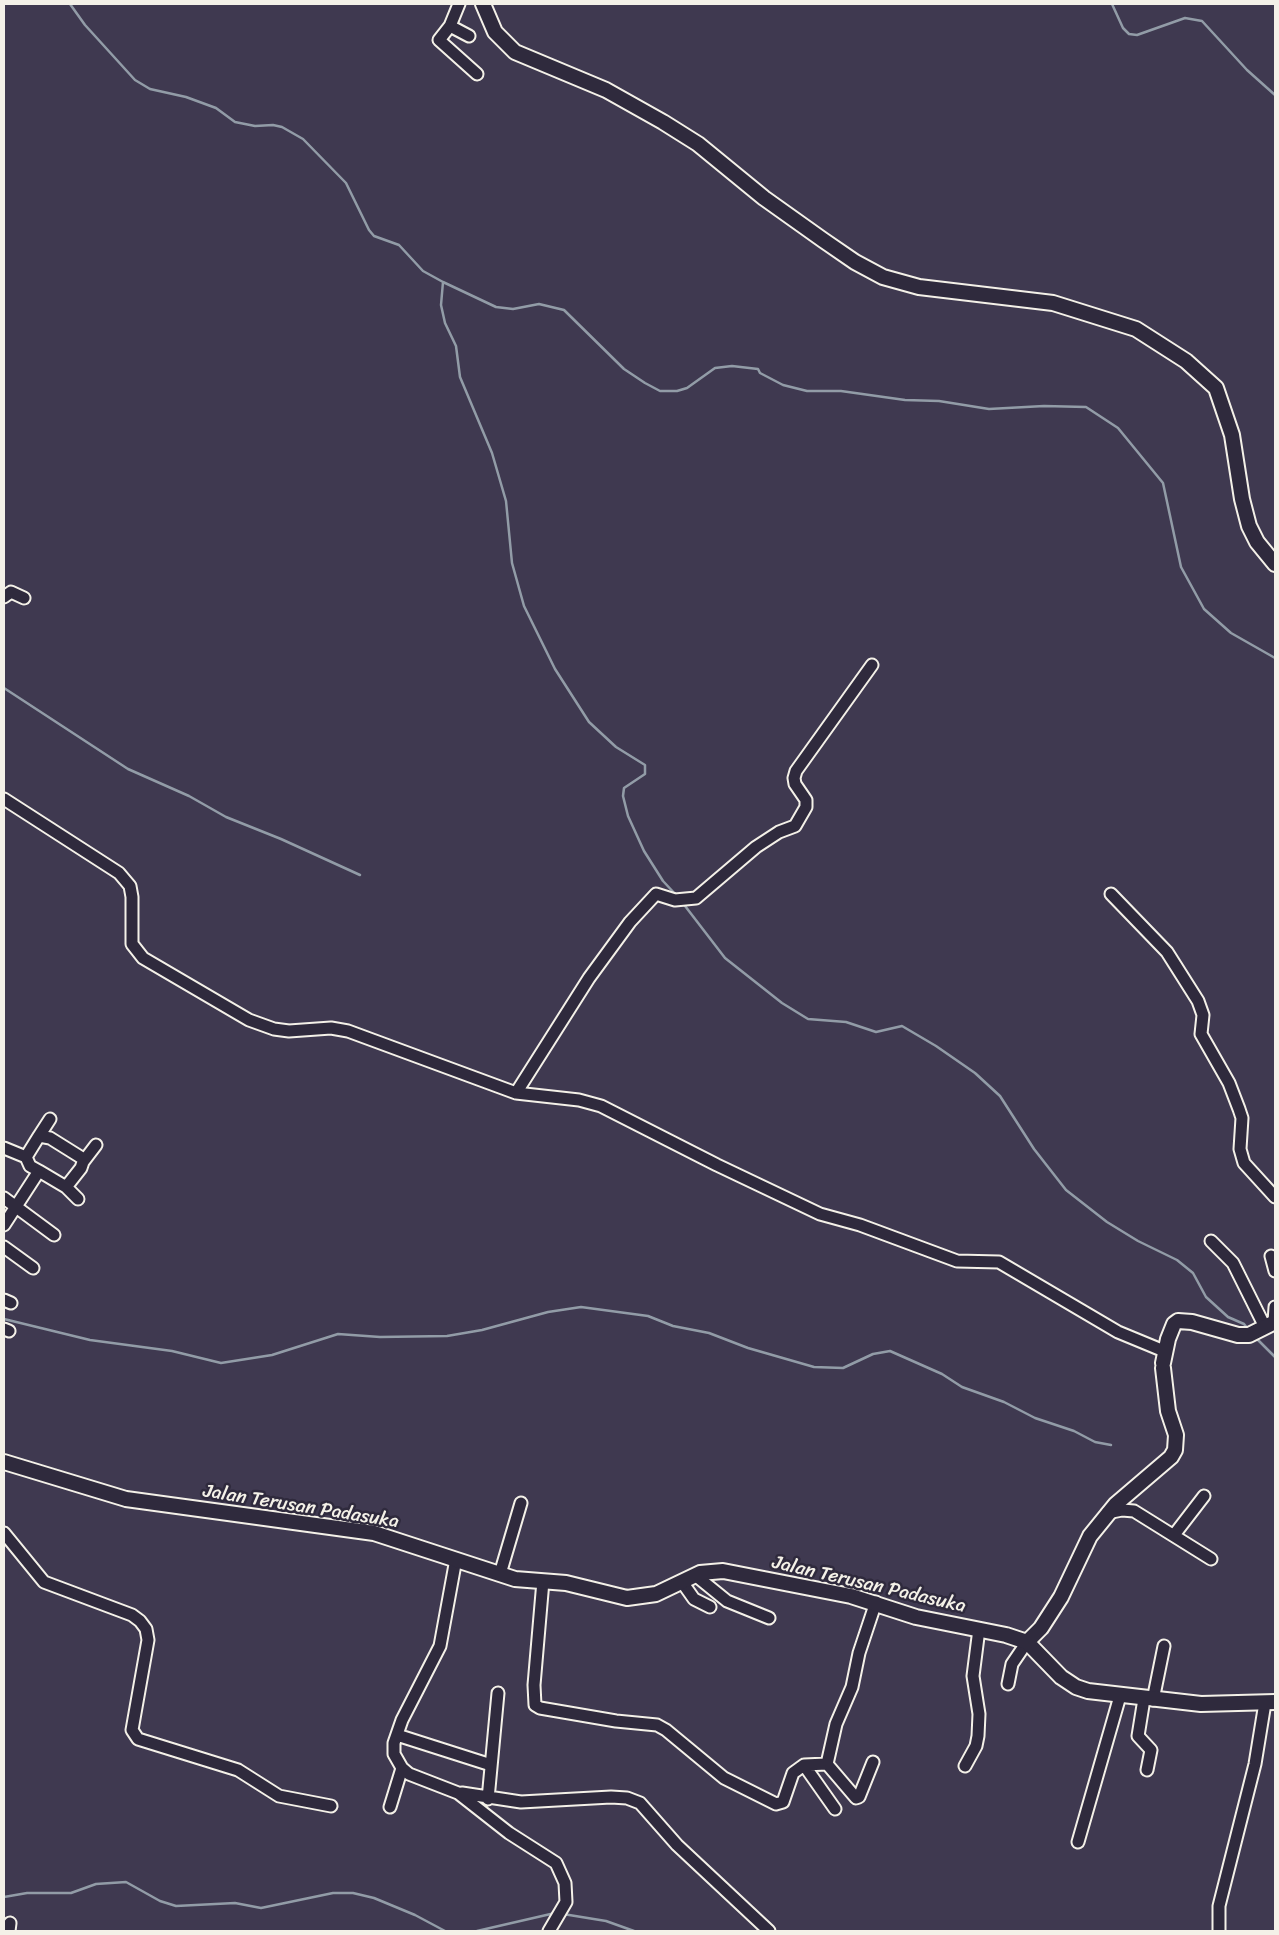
<!DOCTYPE html>
<style>
body{margin:0}
#map{position:relative;width:1279px;height:1935px;overflow:hidden;background:#3f3950;font-family:Sriracha,sans-serif}
canvas{display:block}
.frame{position:absolute;inset:0;border:5px solid #f4f1e8;pointer-events:none}
</style>
<div id="map">
<canvas width="1279" height="1935"></canvas>
<div class="frame"></div>
</div>
<script>
const ctx = document.querySelector('canvas').getContext('2d');
ctx.lineJoin = 'round';
const shape = rows => new Path2D(rows.map(r => 'M' + r).join(''));
function strokePath(path, color, width, dash) { ctx.strokeStyle = color; ctx.lineWidth = width; ctx.lineCap = dash ? 'butt' : 'round'; ctx.setLineDash(dash || []); ctx.stroke(path); }
function drawText(font, color, halo, rows, align = 'center') {
  ctx.font = font + ' Sriracha,sans-serif'; ctx.lineWidth = 5; ctx.setLineDash([]); ctx.textBaseline = 'middle'; ctx.strokeStyle = halo; ctx.fillStyle = color; for (const [text, x, y, turn = 0] of rows) {
    ctx.save(); ctx.translate(x, y); ctx.rotate((+turn || 0) * Math.PI / 180); ctx.textAlign = isNaN(turn) ? turn : align; if (halo) ctx.strokeText(text, 0, 0); ctx.fillText(text, 0, 0); ctx.restore();
  }
}
strokePath(shape([
 [70,4,85,25,135,80,150,89,186,97,216,108,235,122,255,126,273,125,282,127,303,139,346,183,369,230,374,236,399,245,423,271,443,282,496,307,513,309,539,304,564,310,624,369,645,383,660,391,677,391,687,388,715,368,732,366,758,369,760,373,783,385,807,391,841,391,905,400,939,401,989,409,1044,406,1086,407,1118,428,1163,483,1181,567,1204,609,1231,633,1275,658],
 [1112,4,1123,28,1129,34,1137,35,1185,18,1202,21,1247,70,1275,95],
 [443,282,441,305,445,323,456,346,460,377,492,453,506,501,512,563,524,606,555,669,589,722,616,747,645,765,645,774,624,788,623,796,628,816,644,851,663,881,677,896],
 [4,688,128,769,189,796,226,817,281,839,360,875],
 [682,902,725,958,782,1003,808,1019,846,1022,876,1032,902,1026,936,1046,975,1073,1000,1096,1034,1149,1066,1190,1107,1222,1138,1241,1177,1260,1193,1273,1206,1297,1228,1317,1244,1324,1248,1329],
 [4,1319,90,1340,172,1351,221,1363,272,1355,338,1334,380,1337,447,1336,482,1330,548,1312,581,1307,648,1316,673,1326,709,1333,748,1348,814,1367,843,1368,873,1354,890,1351,942,1374,962,1387,1004,1402,1035,1418,1074,1431,1095,1442,1111,1445],
 [1255,1337,1275,1357],
 [4,1897,27,1893,71,1893,96,1884,126,1882,160,1901,176,1906,235,1903,261,1908,333,1893,353,1893,374,1898,415,1915,445,1931],
 [563,1914,606,1921,634,1931],
 [477,1931,555,1913]
]), '#929ca7', 2.5);
const minor = shape([
 [459,4,450,26,469,36],
 [450,26,439,40,477,74],
 [4,597,11,592,24,598],
 [4,799,119,873,130,886,132,897,132,944,143,958,249,1020,274,1029,289,1031,331,1028,348,1031,516,1093,579,1100,601,1106,717,1165,820,1214,860,1225,957,1261,999,1262,1118,1332,1164,1351],
 [1111,894,1167,952,1198,1001,1203,1015,1201,1034,1229,1083,1239,1109,1242,1118,1240,1149,1244,1163,1275,1197],
 [516,1093,589,978,630,922,656,894,675,900,696,898,756,847,779,832,795,826,806,807,806,800,795,784,794,778,796,771,872,665],
 [39,1136,50,1119],
 [4,1148,26,1157],
 [83,1162,96,1145],
 [66,1187,78,1199],
 [4,1198,54,1235],
 [4,1225,39,1171,66,1187,81,1168,83,1162,82,1158,50,1138,39,1136,26,1157,30,1166,39,1171],
 [1211,1241,1233,1263,1265,1327],
 [4,1247,33,1268],
 [1271,1256,1275,1271],
 [4,1300,11,1303],
 [1274,1322,1275,1307],
 [4,1329,9,1331],
 [1107,1513,1122,1510,1134,1511,1211,1559],
 [4,1533,44,1582,132,1615,140,1621,146,1629,148,1640,132,1730,138,1739,238,1770,279,1796,331,1806],
 [1174,1535,1204,1496],
 [456,1559,440,1646,402,1720,394,1743,394,1754,402,1768,409,1774,458,1793,509,1833,556,1863,565,1883,566,1902,549,1931],
 [500,1574,521,1503],
 [695,1575,727,1601,769,1618],
 [543,1581,534,1685,535,1705,540,1708,616,1721,657,1725,666,1730,724,1778,776,1804,783,1802,793,1773,804,1765],
 [682,1582,694,1599,710,1607],
 [1008,1684,1012,1664,1027,1642],
 [1144,1699,1138,1736,1151,1750,1147,1770],
 [1153,1700,1164,1646],
 [397,1735,491,1765],
 [873,1762,859,1797,856,1798,827,1764,836,1724,852,1687,859,1653,876,1602],
 [827,1764,804,1765,835,1809],
 [965,1766,976,1746,978,1736,979,1714,973,1676,979,1629],
 [462,1793,521,1802,611,1797,627,1798,640,1803,677,1845,769,1931],
 [488,1799,498,1693],
 [390,1807,402,1768],
 [1078,1842,1120,1696],
 [9,1931,10,1923],
 [1219,1931,1219,1906,1255,1764,1265,1703]
]);
const tertiary = shape([
 [483,4,495,32,515,52,606,90,663,122,698,144,764,198,823,240,855,262,883,277,919,287,1053,303,1136,329,1186,361,1216,388,1232,435,1242,499,1249,526,1257,542,1275,564],
 [1163,1363,1168,1339,1174,1324,1178,1321,1192,1322,1238,1335,1249,1335,1275,1322],
 [4,1462,126,1499,374,1533,515,1579,566,1583,627,1598,656,1594,700,1573,723,1571,851,1596,916,1617,1006,1635,1027,1642,1061,1677,1076,1687,1088,1691,1201,1704,1275,1702],
 [1027,1642,1041,1628,1061,1597,1090,1536,1116,1504,1171,1457,1175,1450,1176,1435,1168,1411,1163,1368]
]);
strokePath(minor, '#f4f1e8', 15);
strokePath(tertiary, '#f4f1e8', 18);
strokePath(minor, '#2f2a3d', 11);
strokePath(tertiary, '#2f2a3d', 14);
drawText('19px', '#f4f1e8', '#2f2a3d', [
 ["Jalan Terusan Padasuka",301,1507,9],
 ["Jalan Terusan Padasuka",869,1585,13]
]);
</script>
